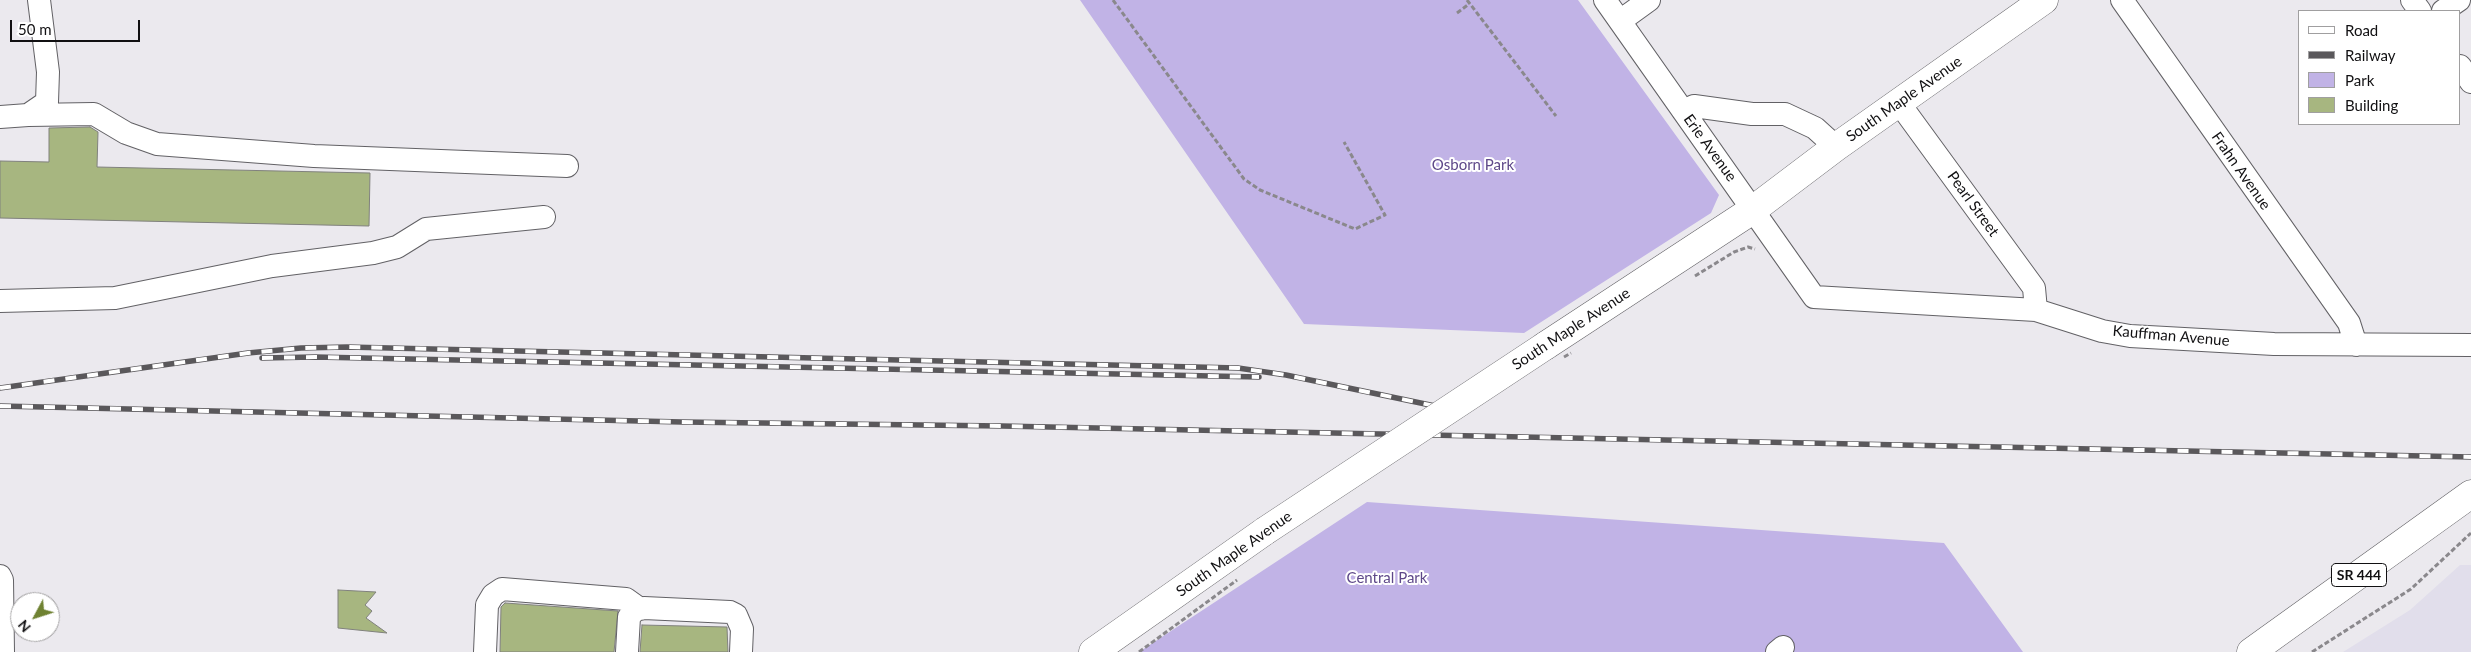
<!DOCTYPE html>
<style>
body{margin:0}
#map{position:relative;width:2471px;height:652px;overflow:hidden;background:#ebe9ee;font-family:Lato,sans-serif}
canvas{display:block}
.legend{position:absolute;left:2298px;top:10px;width:162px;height:115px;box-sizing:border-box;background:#fff;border:1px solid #a09fa0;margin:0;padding:6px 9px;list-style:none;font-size:15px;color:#111012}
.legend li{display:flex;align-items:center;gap:10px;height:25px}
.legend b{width:25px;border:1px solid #a09fa0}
.north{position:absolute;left:10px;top:592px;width:50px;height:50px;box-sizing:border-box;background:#fff;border:1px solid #a09fa0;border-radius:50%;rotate:230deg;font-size:14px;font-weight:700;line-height:20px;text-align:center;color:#111012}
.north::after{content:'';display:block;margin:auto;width:18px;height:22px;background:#6f8232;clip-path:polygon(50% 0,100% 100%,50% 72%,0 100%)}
.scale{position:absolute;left:10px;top:20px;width:130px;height:22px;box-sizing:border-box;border:2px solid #111012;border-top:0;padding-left:6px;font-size:15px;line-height:18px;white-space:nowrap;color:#111012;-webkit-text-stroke:4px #fff;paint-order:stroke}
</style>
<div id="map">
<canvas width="2471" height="652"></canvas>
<ul class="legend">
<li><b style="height:6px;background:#fff"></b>Road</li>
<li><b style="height:6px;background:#5a585b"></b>Railway</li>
<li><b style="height:14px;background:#c1b3e6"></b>Park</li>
<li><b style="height:14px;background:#a7b680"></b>Building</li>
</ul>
<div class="north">N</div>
<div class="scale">50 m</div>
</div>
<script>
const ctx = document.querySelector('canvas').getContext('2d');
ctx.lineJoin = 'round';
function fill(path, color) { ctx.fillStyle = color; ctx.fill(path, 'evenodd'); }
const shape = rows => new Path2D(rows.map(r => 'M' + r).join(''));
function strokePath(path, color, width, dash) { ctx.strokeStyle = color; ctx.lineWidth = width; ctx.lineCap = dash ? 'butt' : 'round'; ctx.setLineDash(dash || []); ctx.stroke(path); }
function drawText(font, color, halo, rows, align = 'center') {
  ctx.font = font + ' Lato,sans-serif'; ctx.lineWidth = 4; ctx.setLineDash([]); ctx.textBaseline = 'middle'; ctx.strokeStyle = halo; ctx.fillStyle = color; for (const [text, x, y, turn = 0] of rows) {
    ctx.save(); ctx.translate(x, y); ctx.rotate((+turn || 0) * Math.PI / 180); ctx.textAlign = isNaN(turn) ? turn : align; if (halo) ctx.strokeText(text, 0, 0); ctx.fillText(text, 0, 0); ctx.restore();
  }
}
fill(shape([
 [2460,565,2471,565,2471,652,2343,652,2410,610]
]), '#e1deeb');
fill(shape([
 [1080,0,1578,0,1719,195,1711,213,1524,333,1304,324],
 [1367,502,1944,543,2023,652,1139,652]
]), '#c1b3e6');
const building = shape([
 [90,127,98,132,97,167,370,173,369,226,0,218,0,161,49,162,49,128,90,127],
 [338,590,376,592,365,605,372,611,366,618,387,633,338,628,338,590],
 [505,603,618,611,614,652,500,652,501,607,505,603],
 [642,625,727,627,728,652,640,652,642,625]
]);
fill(building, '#a7b680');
strokePath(building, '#80817d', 1);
const minor = shape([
 [1605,0,1814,297,2036,310,2102,331,2130,336,2274,344,2471,345],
 [2122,0,2349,323,2356,345],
 [2412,0,2420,11],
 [2443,11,2459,0],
 [1620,21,1649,0],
 [2460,66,2471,82],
 [1899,103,2034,288,2036,310],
 [1683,111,1694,106,1752,114,1785,114,1815,128,1836,147],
 [28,115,94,114,126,133,157,144,314,156,567,166],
 [0,117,28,115,47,102,48,72,39,0],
 [0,301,115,298,272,266,373,253,397,247,426,229,544,217],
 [0,576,2,580,3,652],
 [485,652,487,605,493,595,502,589,626,599,640,609],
 [627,652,629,617,635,610,644,608,730,612,736,615,742,629,741,652],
 [1777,652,1783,647]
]);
const major = shape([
 [1545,346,1754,209,1836,147,2044,0],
 [1093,652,1265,531],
 [2251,652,2471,494]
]);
strokePath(minor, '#626165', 24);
strokePath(major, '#626165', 29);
strokePath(shape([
 [1113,0,1244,179,1260,190,1355,229,1385,215,1344,142],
 [1467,0,1556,116],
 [1457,13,1469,4],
 [1695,276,1734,252,1748,247,1755,249],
 [1139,652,1237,580],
 [2312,652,2411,589,2471,533]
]), '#8a888c', 3, [5, 2.5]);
strokePath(minor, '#fff', 22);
strokePath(major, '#fff', 28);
const rail = shape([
 [262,358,315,357,1259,377],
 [0,388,248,353,301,348,347,347,1238,368,1286,375,1435,406],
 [0,406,682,422,1002,426,2471,457]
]);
strokePath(rail, '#5a585b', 5.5);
strokePath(rail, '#fff', 4, [11]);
const majorBridge = shape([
 [1265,531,1545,346]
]);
strokePath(majorBridge, '#626165', 29, []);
strokePath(shape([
 [1564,357,1571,353]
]), '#8a888c', 3, [5, 2.5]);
strokePath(majorBridge, '#fff', 28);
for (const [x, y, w] of [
 [2359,575,55]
]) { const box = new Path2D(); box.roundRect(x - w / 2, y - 11.5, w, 23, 4); ctx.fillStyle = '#fff'; ctx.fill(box); strokePath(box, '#111012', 1); }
drawText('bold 14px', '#111012', null, [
 ["SR 444",2359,575]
]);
drawText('15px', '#111012', '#fff', [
 ["South Maple Avenue",1904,99,-35],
 ["Erie Avenue",1710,148,54],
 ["Frahn Avenue",2241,171,55],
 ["Pearl Street",1973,204,54],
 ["South Maple Avenue",1571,329,-33],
 ["Kauffman Avenue",2171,336,5],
 ["South Maple Avenue",1234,554,-35]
]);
drawText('15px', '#5e4889', '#fff', [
 ["Osborn Park",1473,165],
 ["Central Park",1387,578]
]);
</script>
